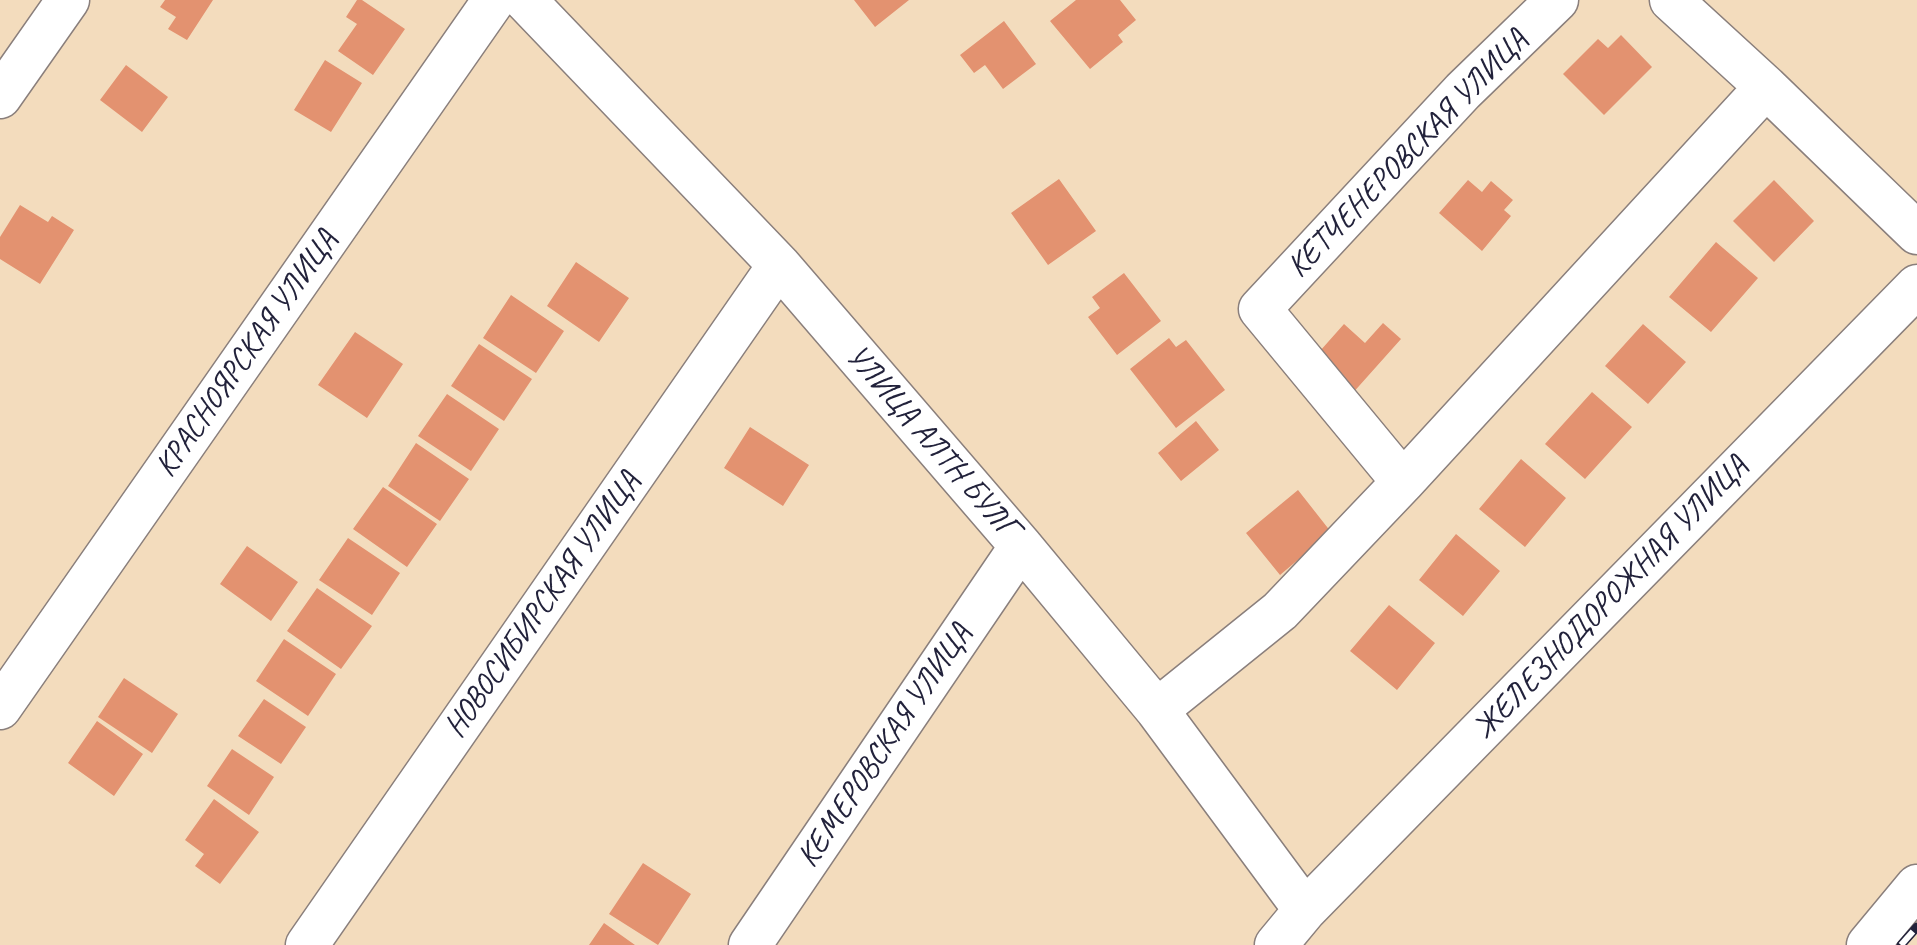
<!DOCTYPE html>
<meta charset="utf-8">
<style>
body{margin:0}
canvas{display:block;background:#f3dcbd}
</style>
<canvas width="1917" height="945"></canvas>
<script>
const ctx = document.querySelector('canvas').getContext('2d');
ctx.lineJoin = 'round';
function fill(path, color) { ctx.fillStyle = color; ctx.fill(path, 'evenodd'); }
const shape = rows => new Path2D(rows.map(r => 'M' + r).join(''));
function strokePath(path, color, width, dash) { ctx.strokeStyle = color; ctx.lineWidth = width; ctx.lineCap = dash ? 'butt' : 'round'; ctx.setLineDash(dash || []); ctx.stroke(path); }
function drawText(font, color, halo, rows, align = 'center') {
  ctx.font = font + ' Caveat,sans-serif'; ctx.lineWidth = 6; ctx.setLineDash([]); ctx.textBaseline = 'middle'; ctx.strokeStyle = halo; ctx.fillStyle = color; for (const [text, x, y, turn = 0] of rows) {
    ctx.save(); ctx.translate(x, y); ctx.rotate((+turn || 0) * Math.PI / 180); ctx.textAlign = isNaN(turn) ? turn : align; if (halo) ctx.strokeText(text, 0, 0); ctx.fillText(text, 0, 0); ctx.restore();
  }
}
fill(shape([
 [165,0,213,0,187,40,168,29,176,17,160,7],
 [357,0,362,0,405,29,373,75,338,51,357,24,346,17],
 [854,0,909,0,875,27],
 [1076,0,1120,0,1136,20,1118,35,1123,42,1090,69,1050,21],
 [1004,21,1036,64,1003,89,985,65,974,73,960,55],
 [1621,35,1652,67,1604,115,1563,74,1598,39,1608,48],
 [325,60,362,83,331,132,294,110],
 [126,65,168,97,142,132,100,100],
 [1059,179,1096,231,1048,265,1011,213],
 [1468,180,1482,192,1491,181,1513,200,1504,210,1511,216,1482,251,1439,213],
 [1774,180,1814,221,1774,262,1733,221],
 [20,205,48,222,52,216,74,230,40,284,0,259,0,237],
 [1716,242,1758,278,1711,332,1669,297],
 [576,262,629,298,599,342,547,306],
 [1124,273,1161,321,1117,355,1088,317,1100,308,1092,297],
 [511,295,564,331,536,373,483,338],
 [1383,323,1401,339,1351,395,1312,360,1344,324,1365,343],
 [1643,324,1686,362,1648,404,1605,366],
 [355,332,403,364,367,418,318,385],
 [1169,338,1176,347,1186,340,1225,390,1176,428,1130,369],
 [479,344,532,379,504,421,451,386],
 [1592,392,1632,427,1585,479,1545,444],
 [447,394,499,429,471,471,418,436],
 [1196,421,1219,450,1181,481,1158,453],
 [750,427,809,465,783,506,724,468],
 [416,443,469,479,440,521,388,486],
 [1521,459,1566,498,1525,547,1479,509],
 [383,487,437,524,407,567,353,529],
 [1298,490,1331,532,1280,575,1246,533],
 [1456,534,1500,571,1463,616,1419,580],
 [348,538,400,573,372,615,319,580],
 [247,546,298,582,271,621,220,584],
 [317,588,372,626,341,669,287,631],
 [1389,605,1435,643,1397,690,1350,651],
 [284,639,336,674,308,716,256,681],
 [124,678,178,714,152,753,98,717],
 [264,699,306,727,281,764,238,736],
 [97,721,143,754,114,796,68,763],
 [232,749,274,777,249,815,207,786],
 [214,799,259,832,220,884,195,866,204,854,185,840],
 [643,863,691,894,658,945,609,914],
 [604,923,635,945,589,945]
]), '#e39270');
const minor = shape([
 [525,0,779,265,1021,546,1157,710,1305,910],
 [1671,0,1766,87,1917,233],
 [0,97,68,0],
 [1403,482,1766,87],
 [0,708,494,0],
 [1157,710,1280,611,1403,482,1260,309,1463,91,1557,0],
 [307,945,779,265],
 [750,945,1021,546],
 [1276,945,1305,910,1917,286],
 [1868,945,1917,886]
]);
strokePath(minor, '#8a7f7c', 45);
strokePath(minor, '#fff', 42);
const rail = shape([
 [1901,945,1917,927]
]);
strokePath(rail, '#22223b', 9);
strokePath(rail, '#fff', 6, [18]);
drawText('32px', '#22223b', '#fff', [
 ["КЕТЧЕНЕРОВСКАЯ УЛИЦА",1408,154,-46],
 ["КРАСНОЯРСКАЯ УЛИЦА",247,354,-55],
 ["УЛИЦА АЛТН БУЛГ",931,442,49],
 ["ЖЕЛЕЗНОДОРОЖНАЯ УЛИЦА",1611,598,-46],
 ["НОВОСИБИРСКАЯ УЛИЦА",543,605,-55],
 ["КЕМЕРОВСКАЯ УЛИЦА",885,746,-56]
]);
</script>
